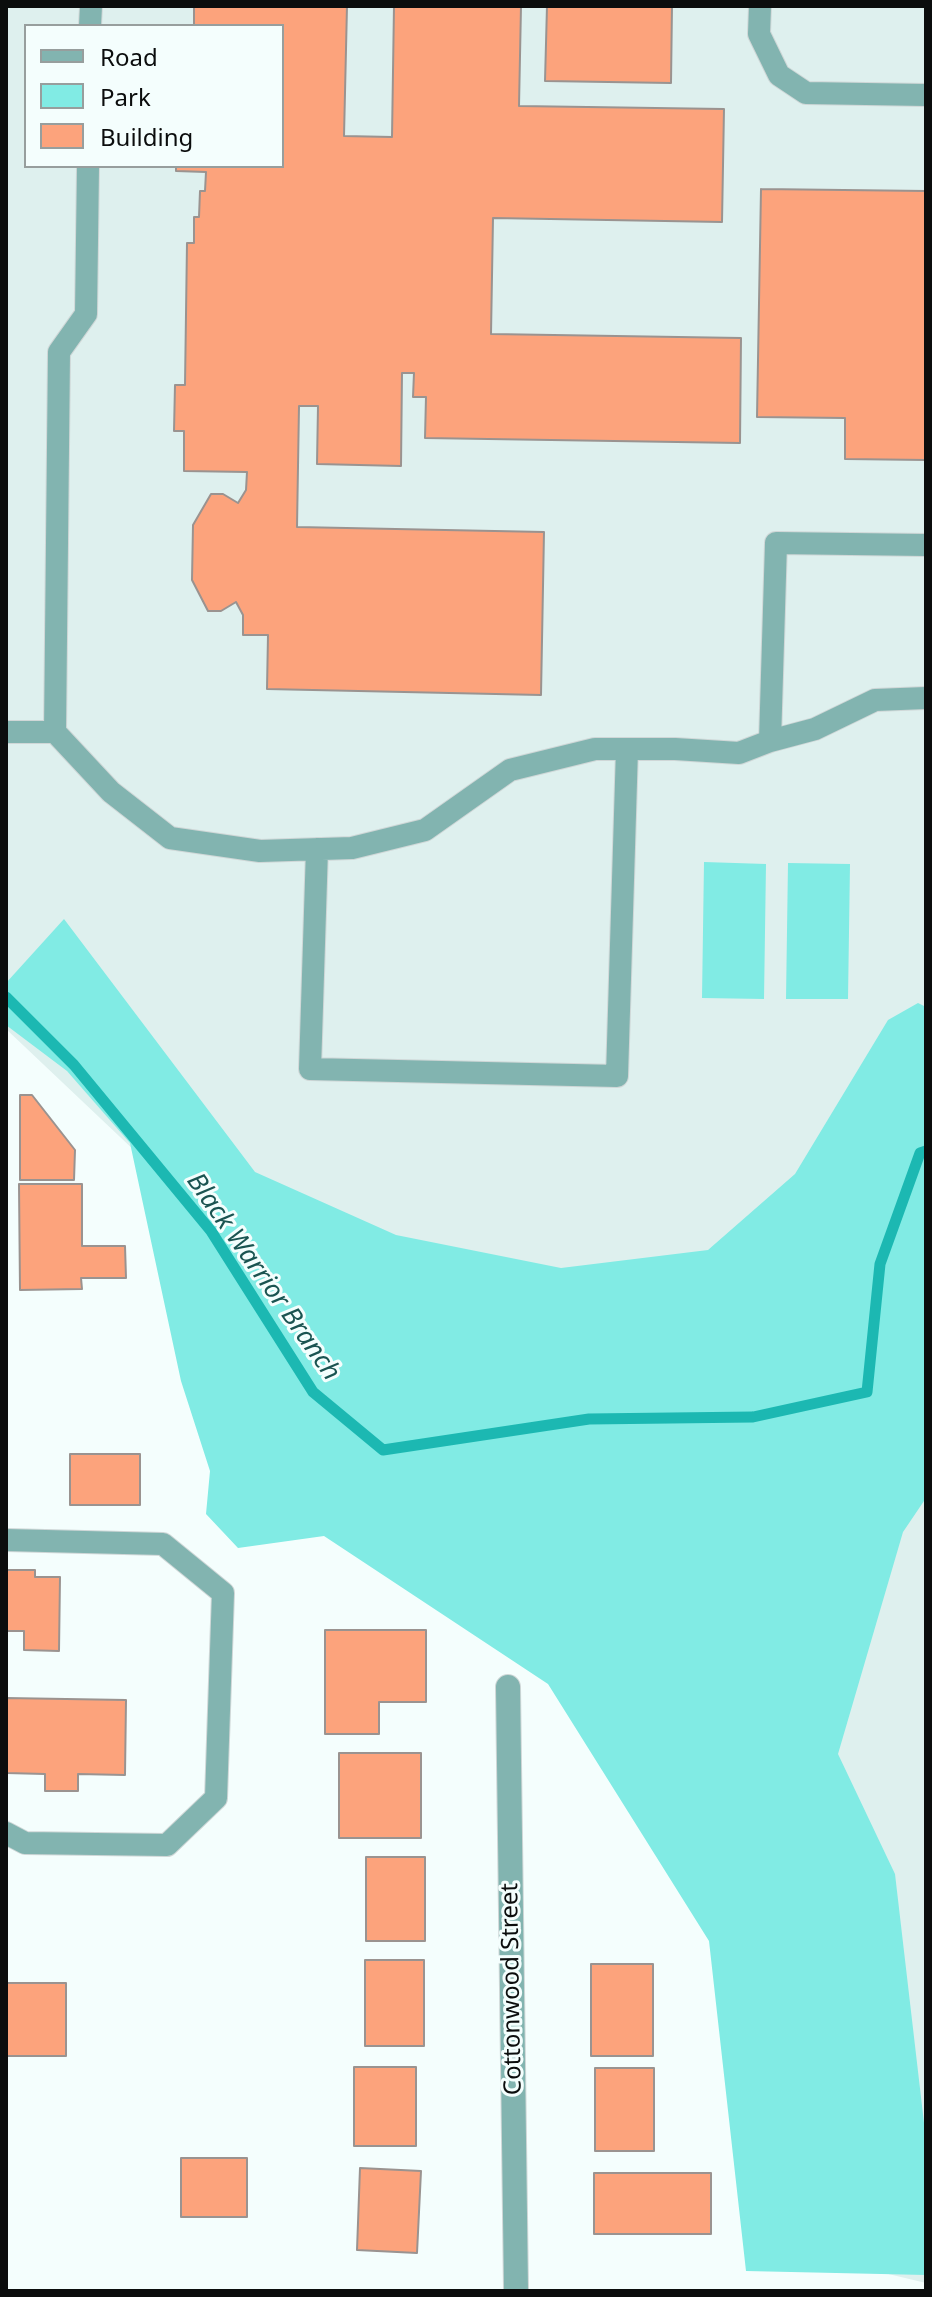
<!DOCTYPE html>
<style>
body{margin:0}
#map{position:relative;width:932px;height:2297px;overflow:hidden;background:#f4fefd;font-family:"Noto Sans",sans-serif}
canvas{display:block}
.frame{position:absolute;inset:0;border:8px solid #0b0d0d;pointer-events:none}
.legend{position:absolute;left:24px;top:24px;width:260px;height:144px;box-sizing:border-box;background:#f4fefd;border:2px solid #979e9d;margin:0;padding:10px 14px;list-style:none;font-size:24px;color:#0b0d0d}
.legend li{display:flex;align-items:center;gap:16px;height:40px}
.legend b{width:40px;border:2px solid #979e9d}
</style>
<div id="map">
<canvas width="932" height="2297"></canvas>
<div class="frame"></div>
<ul class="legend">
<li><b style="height:10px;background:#82b4b0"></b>Road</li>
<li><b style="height:22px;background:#81ebe4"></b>Park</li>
<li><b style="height:22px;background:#fca37c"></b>Building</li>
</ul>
</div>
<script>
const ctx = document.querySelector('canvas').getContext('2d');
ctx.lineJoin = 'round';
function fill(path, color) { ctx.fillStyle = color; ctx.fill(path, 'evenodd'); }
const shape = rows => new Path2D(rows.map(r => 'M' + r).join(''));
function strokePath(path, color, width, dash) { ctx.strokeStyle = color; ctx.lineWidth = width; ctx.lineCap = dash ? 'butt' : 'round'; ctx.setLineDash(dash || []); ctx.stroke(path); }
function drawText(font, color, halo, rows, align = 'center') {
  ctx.font = font + ' "Noto Sans",sans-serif'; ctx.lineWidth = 6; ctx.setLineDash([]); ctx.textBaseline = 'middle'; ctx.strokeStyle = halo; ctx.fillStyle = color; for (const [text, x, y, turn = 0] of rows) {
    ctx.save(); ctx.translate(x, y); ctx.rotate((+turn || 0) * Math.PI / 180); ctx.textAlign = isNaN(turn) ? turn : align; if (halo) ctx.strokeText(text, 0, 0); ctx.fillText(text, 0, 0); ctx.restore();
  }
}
fill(shape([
 [6,6,926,6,926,2283,834,2261,829,1752,232,1243,6,1029],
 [26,26,282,26,282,166,26,166]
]), '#def0ee');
fill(shape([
 [704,862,766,864,764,999,702,998],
 [788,863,850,864,848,999,786,999],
 [64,919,255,1172,396,1235,561,1268,708,1250,795,1174,888,1020,918,1003,926,1007,926,1498,903,1532,838,1754,895,1874,926,2140,926,2275,746,2271,709,1941,548,1684,324,1536,238,1548,206,1514,210,1471,181,1381,130,1143,67,1071,6,1025,6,983]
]), '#81ebe4');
strokePath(shape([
 [6,997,74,1065,211,1231,313,1392,383,1450,589,1419,753,1417,867,1392,880,1264,920,1153,926,1151]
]), '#1cb8b2', 11);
const building = shape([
 [194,6,347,6,344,136,392,137,394,6,521,6,519,106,724,109,722,222,493,218,491,334,741,338,740,443,425,438,426,397,413,397,414,373,402,373,401,466,317,464,318,406,299,406,297,527,544,532,541,695,267,689,268,635,243,635,243,615,236,602,221,611,208,611,192,580,193,525,211,494,223,494,238,503,246,490,247,472,184,471,184,431,174,431,175,385,185,385,187,243,194,243,194,217,199,217,200,191,205,191,206,172,176,171,176,166,282,166,282,26,194,26,194,6],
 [547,6,672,6,671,83,545,81,547,6],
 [761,189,926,191,926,460,845,459,845,418,757,417,761,189],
 [20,1095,32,1095,75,1150,74,1180,20,1180,20,1095],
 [19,1184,82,1184,82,1246,125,1246,126,1278,81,1278,82,1289,20,1290,19,1184],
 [70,1454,140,1454,140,1505,70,1505,70,1454],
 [6,1570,35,1570,35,1577,60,1577,59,1651,24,1650,24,1631,6,1631,6,1570],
 [325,1630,426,1630,426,1702,379,1702,379,1734,325,1734,325,1630],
 [6,1698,126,1700,125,1775,78,1774,78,1791,45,1791,45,1774,6,1773,6,1698],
 [339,1753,421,1753,421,1838,339,1838,339,1753],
 [366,1857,425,1857,425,1941,366,1941,366,1857],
 [365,1960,424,1960,424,2046,365,2046,365,1960],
 [591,1964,653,1964,653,2056,591,2056,591,1964],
 [6,1983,66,1983,66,2056,6,2056,6,1983],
 [354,2067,416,2067,416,2146,354,2146,354,2067],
 [595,2068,654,2068,654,2151,595,2151,595,2068],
 [181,2158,247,2158,247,2217,181,2217,181,2158],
 [360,2168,421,2171,417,2253,357,2250,360,2168],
 [594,2173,711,2173,711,2234,594,2234,594,2173]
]);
fill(building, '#fca37c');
strokePath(building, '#9a9390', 2);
const lane = shape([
 [760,6,759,34,779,75,806,93,926,95],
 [90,26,91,6],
 [88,166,86,314,59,352,55,732,111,792,170,838,260,851,352,848,425,830,510,770,595,749,675,749,739,753,770,741,815,729,875,700,926,698],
 [6,732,55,732],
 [770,741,776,543,926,545],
 [317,849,310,1069,617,1076,627,749],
 [6,1540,163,1544,223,1593,216,1798,167,1845,25,1843,6,1833]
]);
const street = shape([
 [508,1687,516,2291]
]);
strokePath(lane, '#cfd7d7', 24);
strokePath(street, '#cfd7d7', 26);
strokePath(lane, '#82b4b0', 22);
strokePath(street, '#82b4b0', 24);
drawText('24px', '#0b0d0d', '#f4fefd', [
 ["Cottonwood Street",512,1989,-91]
]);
drawText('italic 26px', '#1a5451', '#f4fefd', [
 ["Black Warrior Branch",263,1277,55]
]);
</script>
